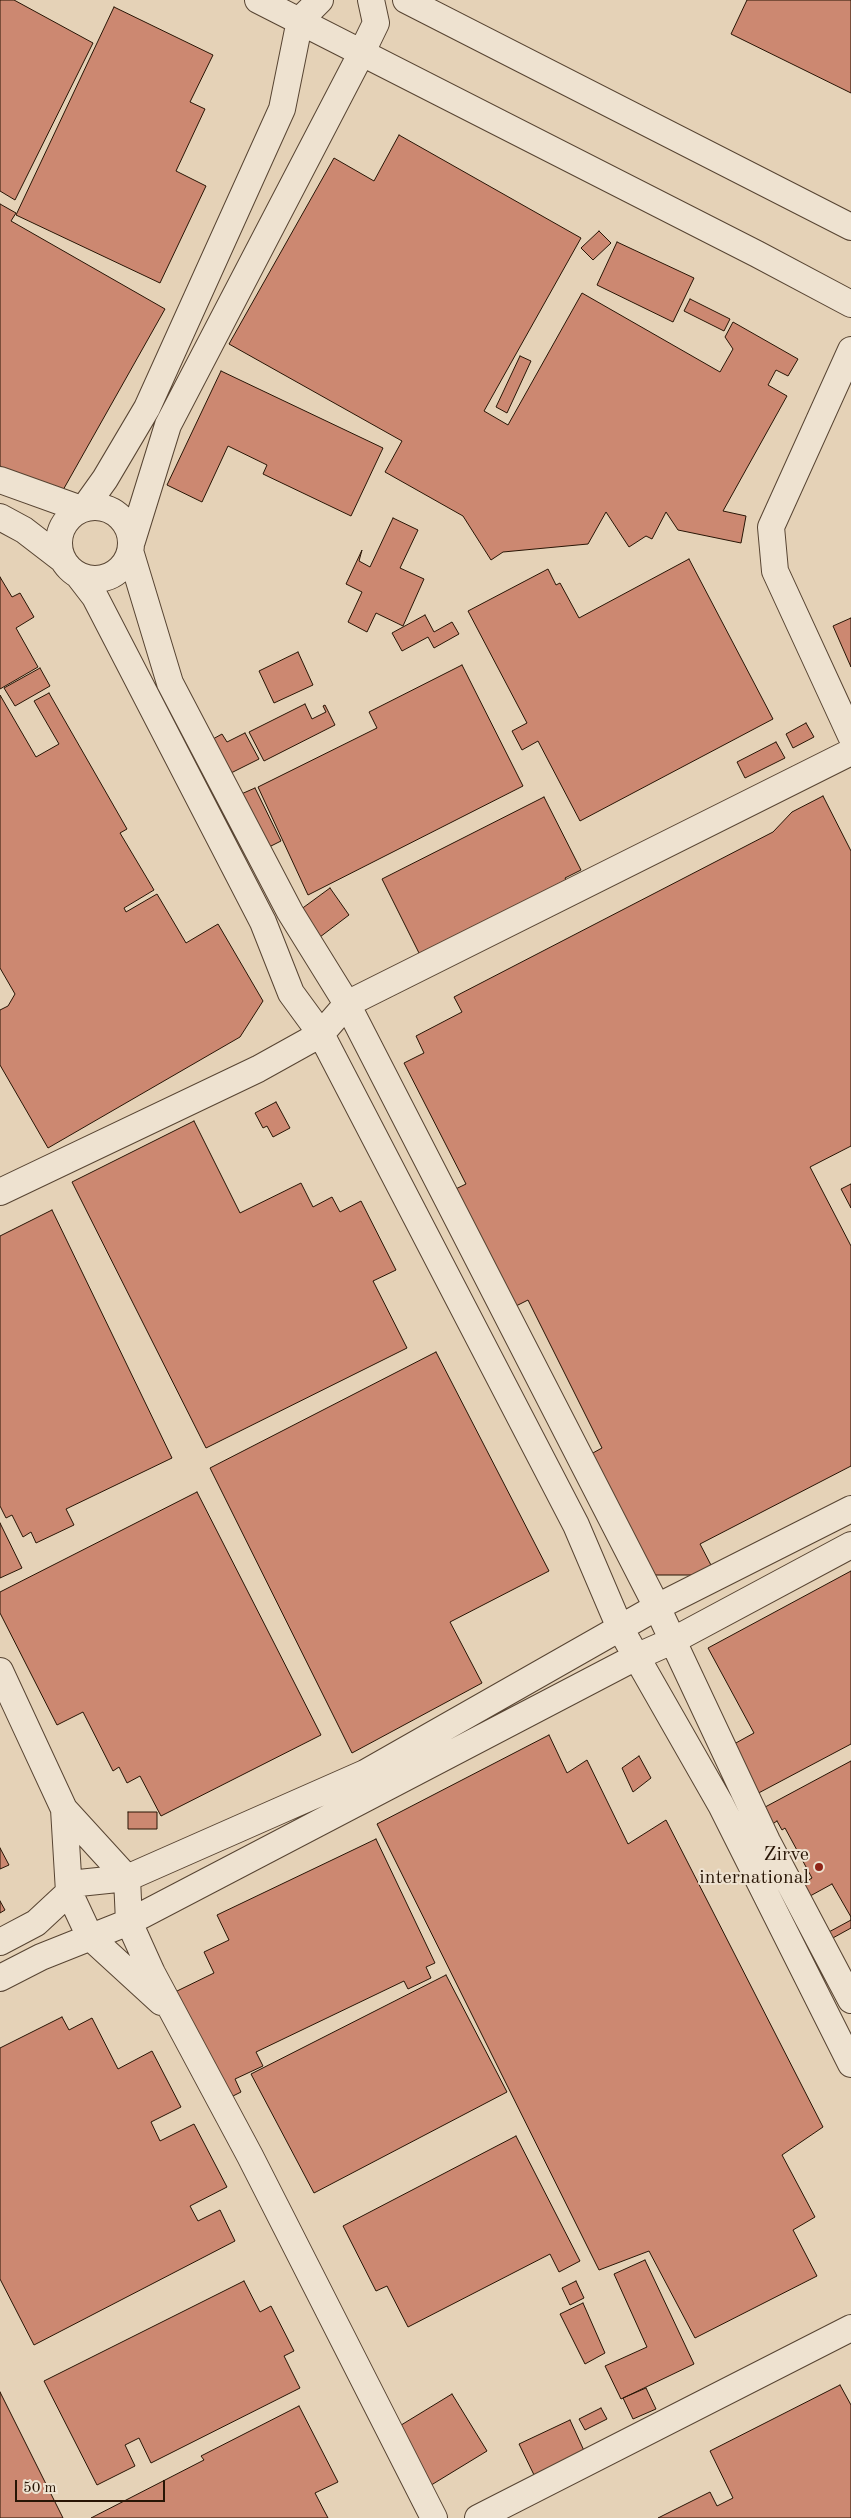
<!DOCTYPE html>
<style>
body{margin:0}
#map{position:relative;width:851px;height:2518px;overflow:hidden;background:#e5d2b7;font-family:"Old Standard TT",serif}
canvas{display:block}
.scale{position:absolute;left:15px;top:2480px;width:150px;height:22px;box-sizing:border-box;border:2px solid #281505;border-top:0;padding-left:6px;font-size:15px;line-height:18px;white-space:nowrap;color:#281505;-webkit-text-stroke:4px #eee2d0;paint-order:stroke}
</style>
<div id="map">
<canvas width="851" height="2518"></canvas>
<div class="scale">50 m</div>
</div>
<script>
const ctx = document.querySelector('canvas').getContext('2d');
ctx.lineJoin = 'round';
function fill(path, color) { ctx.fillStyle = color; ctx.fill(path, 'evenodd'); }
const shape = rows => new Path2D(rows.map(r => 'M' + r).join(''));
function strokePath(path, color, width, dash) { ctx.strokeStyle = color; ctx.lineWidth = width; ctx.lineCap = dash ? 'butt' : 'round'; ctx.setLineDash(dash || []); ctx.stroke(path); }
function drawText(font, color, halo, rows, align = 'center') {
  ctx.font = font + ' "Old Standard TT",serif'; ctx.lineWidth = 4; ctx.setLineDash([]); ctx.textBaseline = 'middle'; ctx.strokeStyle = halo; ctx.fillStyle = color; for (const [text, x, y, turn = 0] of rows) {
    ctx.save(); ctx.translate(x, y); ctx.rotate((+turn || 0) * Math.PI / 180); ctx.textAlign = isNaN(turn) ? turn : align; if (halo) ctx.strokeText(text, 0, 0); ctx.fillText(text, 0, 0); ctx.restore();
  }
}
const building = shape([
 [0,0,14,0,93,43,15,200,0,191,0,0],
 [747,0,851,0,851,93,731,34,747,0],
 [114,7,213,55,190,102,205,109,176,171,206,186,160,283,16,215,114,7],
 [399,135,581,238,484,411,508,425,582,293,720,372,733,349,725,337,733,322,798,359,788,376,776,370,768,385,787,396,723,511,746,516,741,543,678,530,666,512,652,539,646,536,629,547,606,512,588,544,503,552,491,560,463,516,385,472,402,441,229,344,334,158,374,181,399,135],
 [0,204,16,213,11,221,165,309,58,499,0,466,0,204],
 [599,231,611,243,593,260,581,248,599,231],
 [617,242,694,278,673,322,597,285,617,242],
 [690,299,730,319,724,331,684,311,690,299],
 [520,356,531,361,507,413,496,407,520,356],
 [221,371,383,448,351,516,263,474,267,465,228,446,202,502,167,485,221,371],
 [393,518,418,530,400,568,424,579,403,626,376,613,367,632,348,622,362,592,346,584,362,550,359,561,370,567,393,518],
 [689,559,773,719,580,821,538,741,522,750,512,731,527,723,468,611,548,569,556,585,560,583,579,618,689,559],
 [0,577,12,597,20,593,34,617,16,628,38,667,0,689,0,577],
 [425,615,434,632,452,622,459,634,434,648,428,637,402,651,392,633,425,615],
 [851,618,851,667,833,626,851,618],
 [298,652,313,685,274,703,259,671,298,652],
 [462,665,523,786,308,895,258,787,377,728,369,712,462,665],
 [40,668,50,686,15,706,4,688,40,668],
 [49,693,127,829,120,833,154,890,124,908,126,912,157,894,186,943,218,924,263,1001,240,1037,48,1148,0,1065,0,1010,8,1006,15,994,0,968,0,695,36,757,59,744,34,701,49,693],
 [305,704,312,719,326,712,323,706,325,705,335,725,264,761,249,732,305,704],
 [806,723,814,737,793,748,786,734,806,723],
 [245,733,259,759,231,773,213,739,222,734,227,742,245,733],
 [776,742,785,758,745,778,737,762,776,742],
 [255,788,281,841,265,849,239,795,255,788],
 [823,796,851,851,851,1146,810,1167,851,1246,851,1466,700,1544,712,1567,697,1575,639,1575,580,1460,602,1448,528,1300,500,1314,439,1197,466,1184,404,1063,424,1053,416,1036,462,1012,454,997,773,832,792,812,823,796],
 [544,797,581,870,565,878,566,880,420,955,382,879,544,797],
 [330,888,349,915,320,937,300,910,330,888],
 [276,1102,290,1128,273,1137,267,1126,263,1128,255,1113,276,1102],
 [194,1121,240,1213,301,1183,313,1207,332,1197,340,1212,361,1201,396,1270,373,1281,407,1348,206,1448,72,1182,194,1121],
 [851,1184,851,1208,841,1189,851,1184],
 [52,1210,172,1458,66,1509,74,1525,36,1543,31,1532,23,1537,12,1515,6,1518,0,1506,0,1236,52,1210],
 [436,1352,549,1571,450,1622,482,1683,352,1753,210,1468,436,1352],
 [197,1492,321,1735,161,1816,140,1776,127,1783,119,1767,113,1771,83,1712,57,1725,0,1613,0,1592,197,1492],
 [0,1523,22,1568,0,1578,0,1523],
 [851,1571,851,1744,751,1797,725,1749,754,1733,708,1648,851,1571],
 [549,1735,567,1773,587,1760,628,1844,666,1820,823,2127,782,2155,815,2217,793,2230,817,2276,695,2338,649,2251,599,2270,377,1824,549,1735],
 [639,1756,651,1778,633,1792,622,1768,639,1756],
 [851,1761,851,1920,827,1933,754,1813,851,1761],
 [128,1812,157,1812,157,1829,128,1829,128,1812],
 [777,1821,782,1830,785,1828,812,1878,800,1885,768,1827,777,1821],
 [376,1839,435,1963,426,1967,431,1978,408,1989,404,1981,256,2052,263,2066,235,2079,241,2092,227,2099,175,1992,214,1973,204,1952,229,1940,217,1915,376,1839],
 [0,1848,9,1865,0,1869,0,1848],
 [832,1884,851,1917,851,1928,831,1939,801,1901,832,1884],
 [0,1901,5,1910,0,1913,0,1901],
 [446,1975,507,2092,314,2193,251,2074,446,1975],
 [62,2017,69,2030,92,2018,118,2069,152,2051,181,2107,151,2122,160,2141,194,2124,227,2187,190,2206,198,2221,220,2210,235,2241,34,2345,0,2279,0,2048,62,2017],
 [516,2136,580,2261,559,2272,550,2254,408,2327,387,2286,376,2291,343,2226,516,2136],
 [645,2260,694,2364,621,2399,605,2366,647,2347,614,2274,645,2260],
 [244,2281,260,2312,271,2306,294,2351,284,2356,300,2388,151,2463,139,2438,125,2445,135,2466,97,2485,44,2381,244,2281],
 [576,2281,584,2298,570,2305,562,2288,576,2281],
 [583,2303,605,2353,585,2364,560,2314,583,2303],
 [840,2385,851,2405,851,2518,658,2518,710,2492,717,2506,733,2498,710,2451,840,2385],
 [646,2388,656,2409,633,2419,623,2398,646,2388],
 [0,2392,63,2518,0,2518,0,2392],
 [452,2394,487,2451,428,2487,393,2430,452,2394],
 [299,2406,338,2482,315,2493,328,2518,91,2518,204,2460,201,2456,299,2406],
 [601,2408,607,2419,585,2430,579,2419,601,2408],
 [570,2420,586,2455,536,2479,519,2444,570,2420]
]);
fill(building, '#cc8871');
strokePath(building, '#281505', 1);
const minor = shape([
 [258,0,757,254,851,304],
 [406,0,851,227],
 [851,350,771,527,775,571,851,736],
 [0,480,81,509],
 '59 543a36 36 0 1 1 72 0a36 36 0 1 1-72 0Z',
 [85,507,105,479,147,408,282,109,300,20,320,0],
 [0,517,24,530,63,560],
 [132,541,168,425,361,54,376,23,371,0],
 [131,554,170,683,290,912,347,1004,657,1607,767,1841,851,2000],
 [78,575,95,597,263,922,291,993,321,1034,576,1525,620,1628,721,1805,851,2064],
 [0,1192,258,1069,321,1034,347,1004,851,752],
 [0,1671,64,1809,127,1878,129,1922,152,1973,250,2156,434,2518],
 [64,1809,69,1892,90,1937,161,2002],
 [0,1942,36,1923,79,1883,127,1878,365,1773,657,1607,851,1509],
 [0,1978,41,1957,129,1922,636,1657,672,1641,851,1545],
 [478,2518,851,2328]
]);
strokePath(minor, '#574432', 28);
strokePath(minor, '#eee2d0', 26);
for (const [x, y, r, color] of [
 [819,1867,5,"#8f2418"]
]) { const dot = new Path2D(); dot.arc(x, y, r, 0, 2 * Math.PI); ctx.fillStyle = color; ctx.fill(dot); strokePath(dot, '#eee2d0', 2); }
drawText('20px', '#281505', '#eee2d0', [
 ["Zirve",809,1855],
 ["international",809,1878]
], 'right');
</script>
